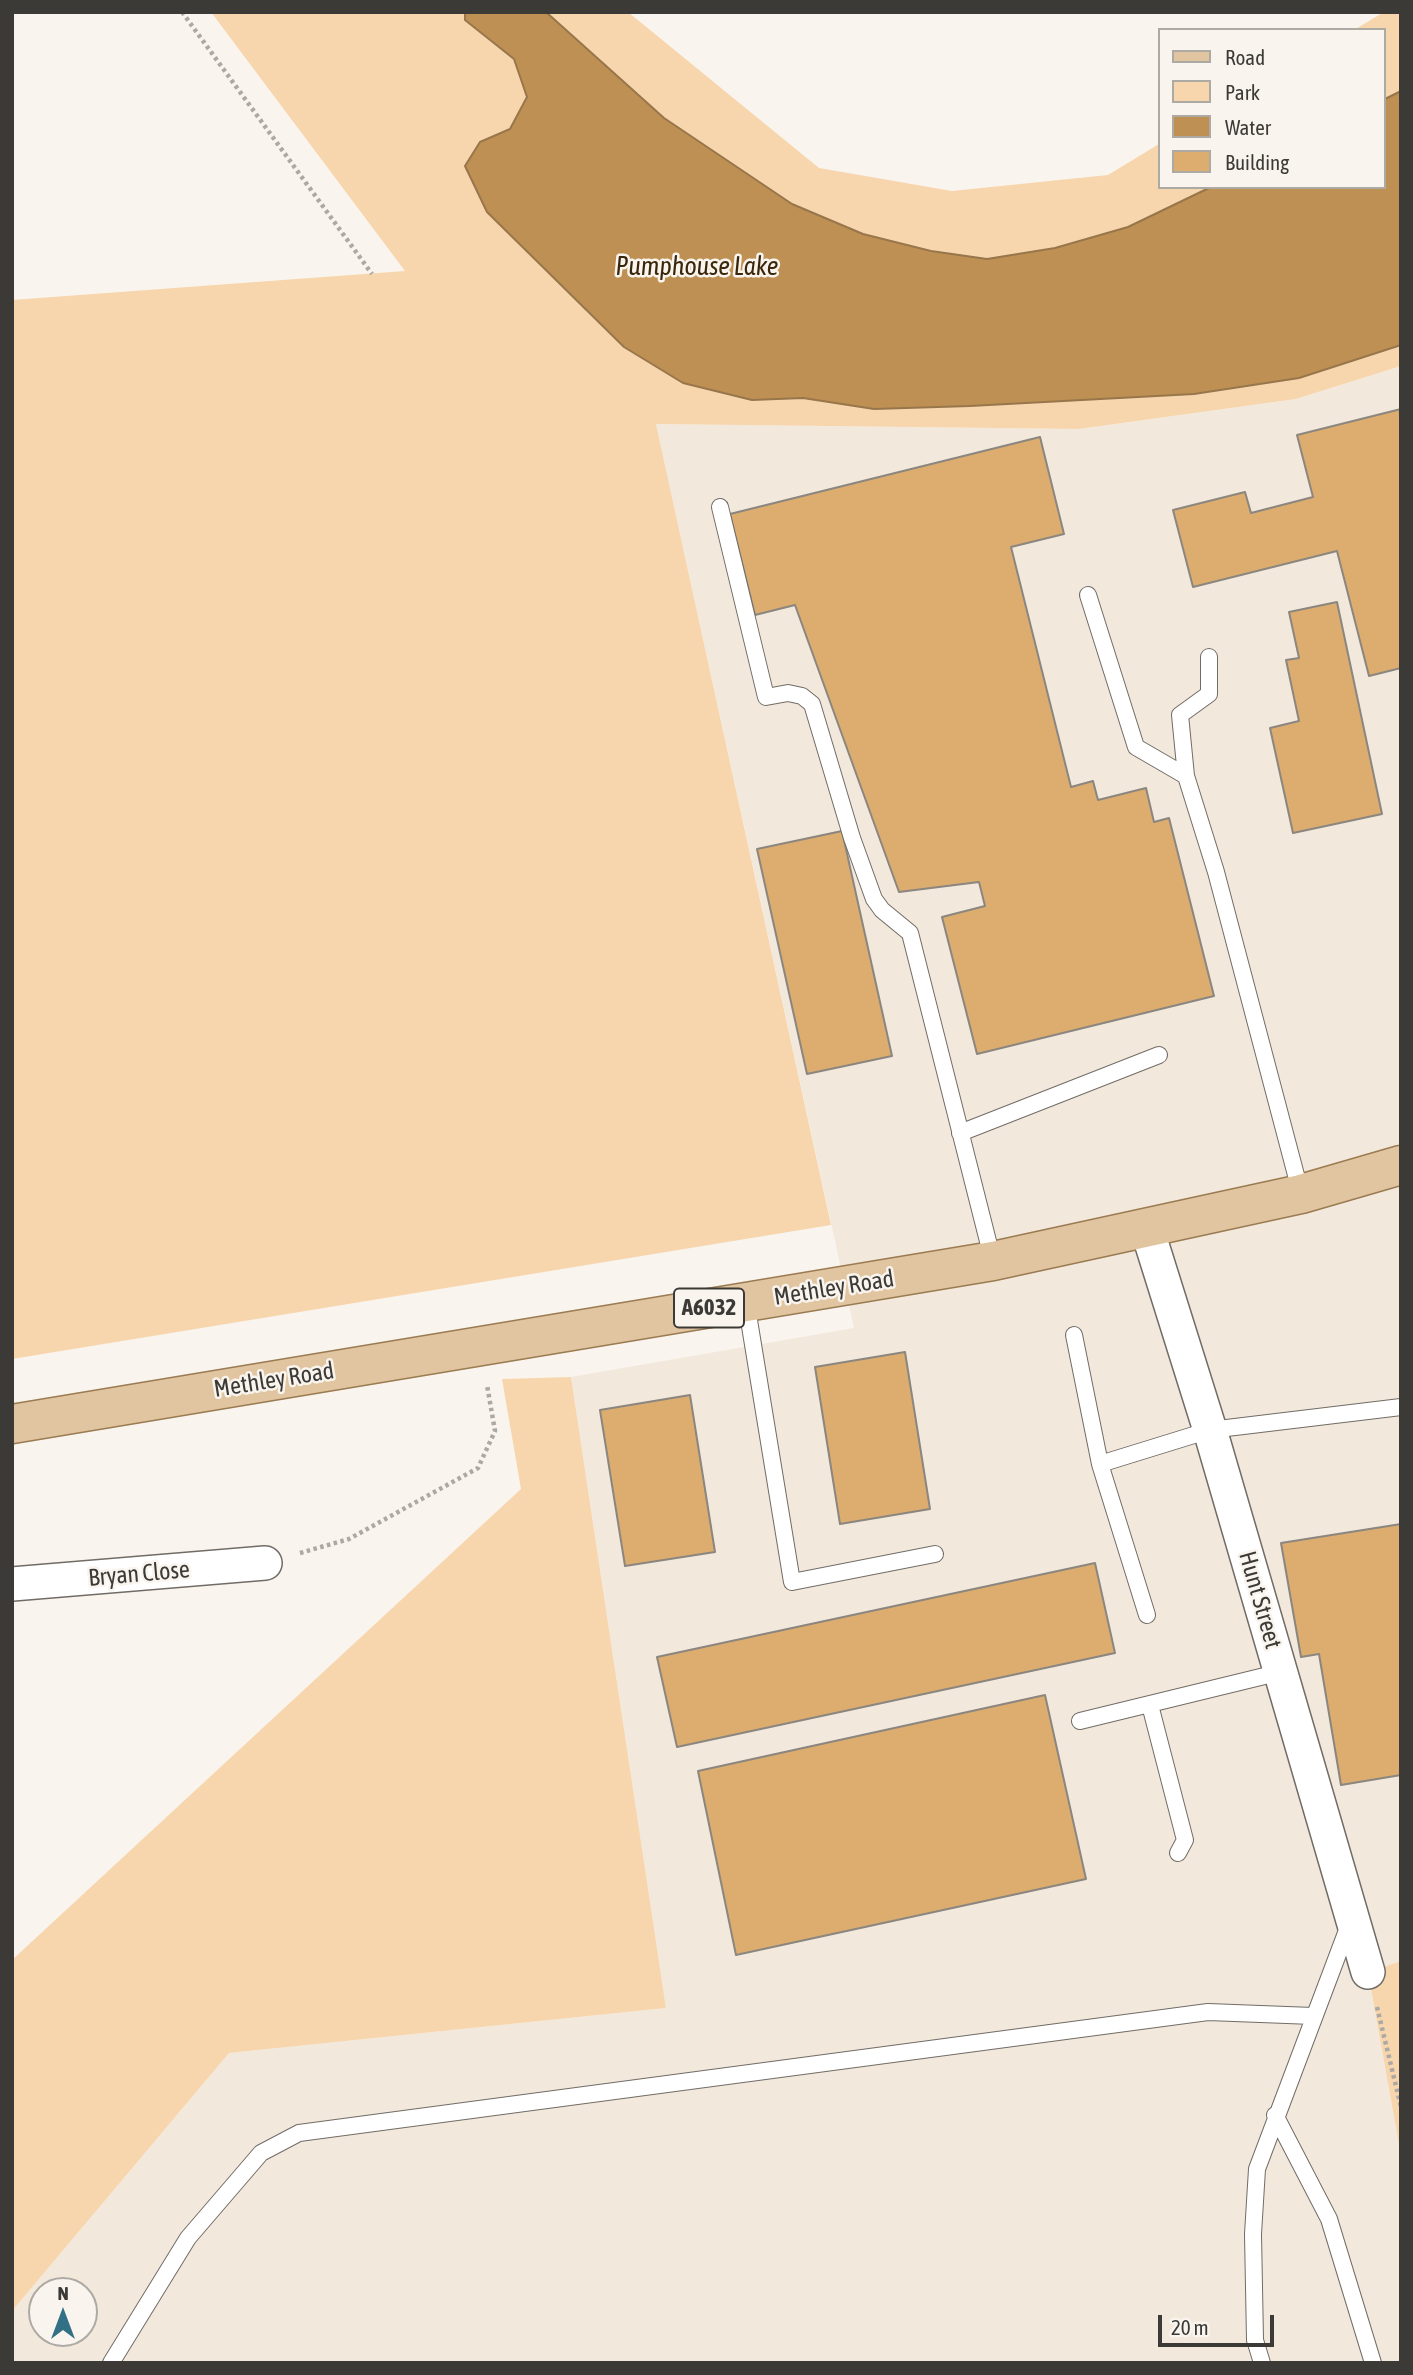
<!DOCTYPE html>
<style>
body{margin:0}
#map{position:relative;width:1413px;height:2375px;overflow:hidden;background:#f9f4ed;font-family:"Asap Condensed",sans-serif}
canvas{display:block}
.frame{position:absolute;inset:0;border:14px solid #3c3a37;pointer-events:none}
.legend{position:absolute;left:1158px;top:28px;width:228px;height:161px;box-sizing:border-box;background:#f9f4ed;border:2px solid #adaaa4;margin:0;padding:9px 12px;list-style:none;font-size:21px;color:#3c3a37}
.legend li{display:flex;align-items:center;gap:14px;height:35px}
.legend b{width:35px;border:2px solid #adaaa4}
.north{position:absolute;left:28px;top:2277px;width:70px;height:70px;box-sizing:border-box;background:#f9f4ed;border:2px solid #adaaa4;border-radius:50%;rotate:0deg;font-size:19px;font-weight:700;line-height:28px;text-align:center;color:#3c3a37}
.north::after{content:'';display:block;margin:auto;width:24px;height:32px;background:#317085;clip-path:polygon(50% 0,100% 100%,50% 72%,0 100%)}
.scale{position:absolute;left:1158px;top:2315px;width:116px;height:32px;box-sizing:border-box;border:4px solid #3c3a37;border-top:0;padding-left:9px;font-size:21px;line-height:24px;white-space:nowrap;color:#3c3a37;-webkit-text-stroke:5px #f9f4ed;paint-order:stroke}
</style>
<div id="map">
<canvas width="1413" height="2375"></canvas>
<div class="frame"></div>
<ul class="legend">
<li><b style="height:9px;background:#e1c5a0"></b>Road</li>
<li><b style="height:19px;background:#f7d6ae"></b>Park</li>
<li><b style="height:19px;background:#bf9053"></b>Water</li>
<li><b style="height:19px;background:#dcad6f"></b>Building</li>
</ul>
<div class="north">N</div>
<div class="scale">20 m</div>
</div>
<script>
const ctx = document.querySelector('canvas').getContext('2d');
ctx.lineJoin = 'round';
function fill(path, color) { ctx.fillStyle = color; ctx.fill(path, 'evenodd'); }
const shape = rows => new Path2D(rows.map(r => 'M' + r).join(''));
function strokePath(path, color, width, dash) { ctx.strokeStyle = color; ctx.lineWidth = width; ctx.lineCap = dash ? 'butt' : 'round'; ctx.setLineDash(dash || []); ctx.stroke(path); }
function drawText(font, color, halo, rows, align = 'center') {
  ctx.font = font + ' "Asap Condensed",sans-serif'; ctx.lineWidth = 5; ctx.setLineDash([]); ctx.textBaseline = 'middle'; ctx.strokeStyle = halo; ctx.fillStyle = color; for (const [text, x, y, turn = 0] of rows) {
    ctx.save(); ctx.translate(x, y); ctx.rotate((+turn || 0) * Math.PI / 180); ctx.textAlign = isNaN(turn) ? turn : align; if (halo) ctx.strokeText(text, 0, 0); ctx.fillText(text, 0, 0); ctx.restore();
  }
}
fill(shape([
 [1401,366,1401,1961,1368,1972,1401,2156,1401,2363,12,2363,12,2311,229,2053,666,2008,571,1377,854,1328,656,424,1079,429,1296,399],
 [42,2291,84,2291,84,2333,42,2333]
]), '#f3e8dc');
fill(shape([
 [211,12,465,12,465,20,514,59,527,97,510,129,480,142,624,347,683,383,752,400,803,398,874,409,970,406,1194,394,1299,378,1401,345,1401,366,1296,399,1079,429,656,424,831,1225,12,1359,12,300,405,271],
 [546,12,628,12,819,168,952,191,1108,175,1159,144,1159,187,1211,187,1128,227,1055,248,987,259,931,251,863,234,792,204,664,118],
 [1384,12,1401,12,1401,91,1383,100,1383,30,1354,30],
 [571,1377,666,2008,229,2053,12,2311,12,1960,521,1489,502,1379],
 [1401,1961,1401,2156,1368,1972]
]), '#f7d6ae');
const water = shape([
 [465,12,546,12,664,118,792,204,863,234,931,251,987,259,1055,248,1128,227,1211,187,1383,187,1383,100,1401,91,1401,345,1299,378,1194,394,970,406,874,409,803,398,752,400,683,383,624,347,487,212,465,166,480,142,510,129,527,97,514,59,465,20,465,12]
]);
fill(water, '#bf9053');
strokePath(water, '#98764b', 2);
const building = shape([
 [1401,409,1401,668,1369,676,1337,551,1193,587,1173,510,1245,492,1251,513,1313,497,1297,435,1401,409],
 [1040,437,1064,534,1011,547,1071,787,1093,781,1098,800,1146,788,1154,822,1169,818,1214,996,977,1054,942,917,985,906,979,882,899,892,795,605,755,615,730,514,1040,437],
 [1337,602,1382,814,1293,833,1270,728,1299,721,1286,660,1299,658,1289,612,1337,602],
 [842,831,892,1056,807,1074,757,849,842,831],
 [905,1352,930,1509,840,1524,815,1367,905,1352],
 [690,1395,715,1552,625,1566,600,1410,690,1395],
 [1401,1524,1401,1775,1341,1785,1319,1654,1301,1657,1281,1543,1401,1524],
 [1095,1563,1115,1653,677,1747,657,1657,1095,1563],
 [1045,1695,1086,1879,736,1955,698,1771,1045,1695]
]);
fill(building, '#dcad6f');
strokePath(building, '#8b867f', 2);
const lane = shape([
 [720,507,766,697,788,693,802,696,812,704,852,838,874,899,882,910,910,933,993,1261],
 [1088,595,1136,747,1186,776,1216,872,1301,1194],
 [1186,776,1180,715,1209,694,1209,657],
 [960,1133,1159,1055],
 [746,1302,792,1582,935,1554],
 [1074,1335,1100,1464,1210,1430,1401,1407],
 [1100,1464,1147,1615],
 [1150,1705,1185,1840,1178,1853],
 [1080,1721,1281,1672],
 [1275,2115,1329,2219,1373,2363],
 [111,2363,188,2238,261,2153,299,2133,1208,2012,1313,2016],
 [1262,2363,1255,2340,1253,2234,1257,2169,1349,1925]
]);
const street = shape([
 [1147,1229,1210,1430,1368,1972],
 [12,1584,265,1563]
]);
const primary = shape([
 [12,1424,993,1261,1301,1194,1401,1165]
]);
strokePath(lane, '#716c66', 18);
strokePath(street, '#716c66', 36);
strokePath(primary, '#9a7b52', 41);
strokePath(shape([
 [182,12,372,274],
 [300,1553,349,1539,478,1468,495,1431,487,1385],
 [1377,2007,1401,2107]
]), '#aca8a3', 4.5, [3.5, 3.5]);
strokePath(lane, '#fff', 16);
strokePath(street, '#fff', 33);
strokePath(primary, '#e1c5a0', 38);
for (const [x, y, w] of [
 [709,1308,70]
]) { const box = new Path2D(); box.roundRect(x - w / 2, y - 19.5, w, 39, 5); ctx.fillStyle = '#f9f4ed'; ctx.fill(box); strokePath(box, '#3c3a37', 2); }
drawText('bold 23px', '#3c3a37', null, [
 ["A6032",709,1308]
]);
drawText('24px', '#3c3a37', '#f9f4ed', [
 ["Methley Road",834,1288,-9],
 ["Methley Road",274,1380,-9],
 ["Bryan Close",139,1574,-5],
 ["Hunt Street",1260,1600,74]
]);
drawText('italic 26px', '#3a270b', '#f9f4ed', [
 ["Pumphouse Lake",697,267]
]);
</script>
